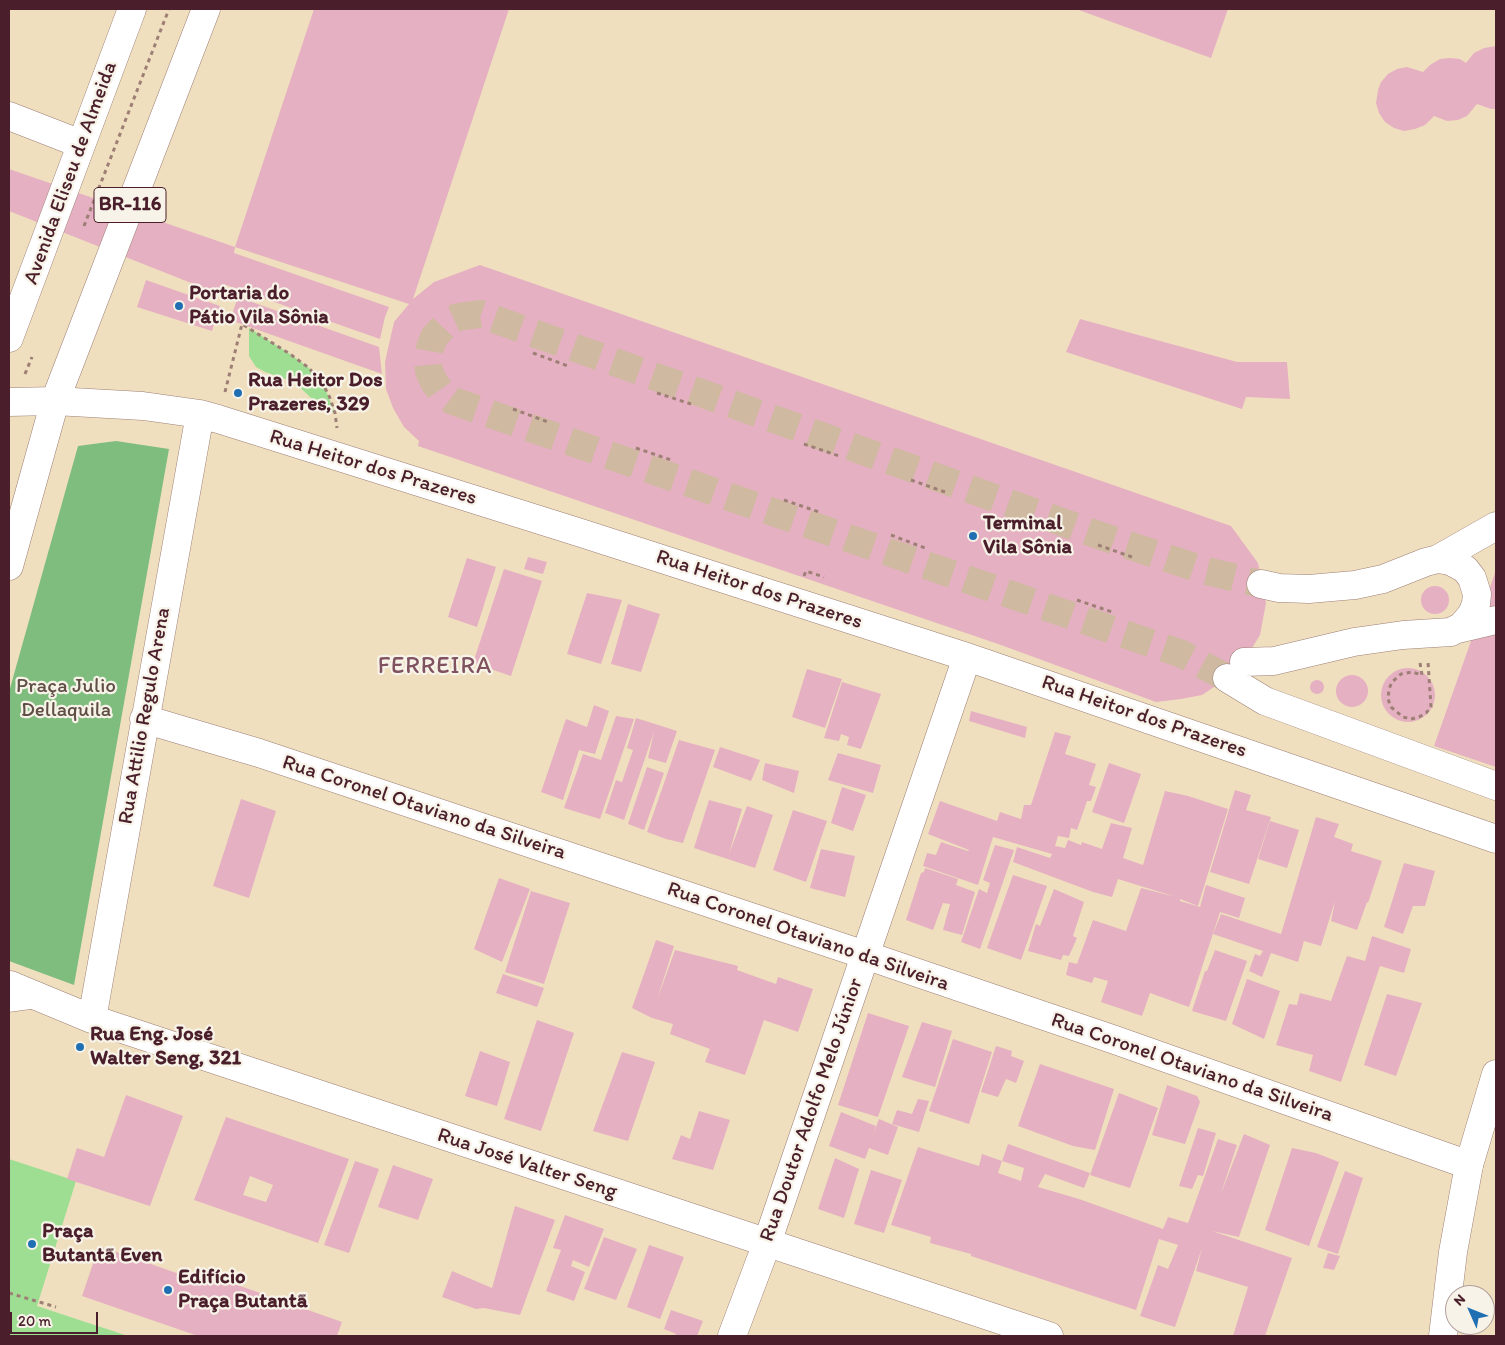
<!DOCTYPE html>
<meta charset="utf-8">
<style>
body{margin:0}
#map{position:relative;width:1505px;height:1345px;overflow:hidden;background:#f0dfbf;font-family:Itim,sans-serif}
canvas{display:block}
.frame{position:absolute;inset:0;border:10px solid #4a1f2b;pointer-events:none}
.north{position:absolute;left:1445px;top:1285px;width:50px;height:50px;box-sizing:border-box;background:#f7f3e8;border:1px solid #b29e9c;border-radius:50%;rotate:314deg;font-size:14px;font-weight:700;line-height:20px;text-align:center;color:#4a1f2b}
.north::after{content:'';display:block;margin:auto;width:18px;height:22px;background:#1f6fb2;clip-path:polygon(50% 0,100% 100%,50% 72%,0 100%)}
.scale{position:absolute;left:10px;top:1312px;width:88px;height:22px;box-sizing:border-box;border:2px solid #4a1f2b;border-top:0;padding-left:6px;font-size:15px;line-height:18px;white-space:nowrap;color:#4a1f2b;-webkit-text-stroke:4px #f7f3e8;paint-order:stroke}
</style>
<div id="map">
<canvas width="1505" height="1345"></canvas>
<div class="frame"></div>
<div class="north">N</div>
<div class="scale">20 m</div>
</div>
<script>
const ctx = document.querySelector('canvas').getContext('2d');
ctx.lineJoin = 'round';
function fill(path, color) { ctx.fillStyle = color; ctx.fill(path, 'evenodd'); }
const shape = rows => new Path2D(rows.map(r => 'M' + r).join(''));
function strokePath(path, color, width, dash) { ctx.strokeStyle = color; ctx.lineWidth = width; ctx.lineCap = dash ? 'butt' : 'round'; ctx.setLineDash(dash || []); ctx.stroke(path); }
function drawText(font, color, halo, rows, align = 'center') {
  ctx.font = font + ' Itim,sans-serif'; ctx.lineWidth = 4.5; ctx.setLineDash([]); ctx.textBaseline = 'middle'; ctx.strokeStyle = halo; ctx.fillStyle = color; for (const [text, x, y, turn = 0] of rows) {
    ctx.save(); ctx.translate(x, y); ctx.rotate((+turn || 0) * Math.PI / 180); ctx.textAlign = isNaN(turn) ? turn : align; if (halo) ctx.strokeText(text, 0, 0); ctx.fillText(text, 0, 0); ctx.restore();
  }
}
fill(shape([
 [249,328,290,354,309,368,324,386,335,413,323,409,294,382,265,372,256,367,249,356],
 [9,1159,76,1181,37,1306,128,1336,9,1336]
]), '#9ede93');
fill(shape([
 [116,441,169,449,74,985,9,961,9,692,78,446]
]), '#7ebd7d');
fill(shape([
 [314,9,509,9,413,299,434,282,480,265,1231,526,1258,563,1266,603,1260,635,1238,671,1202,695,1181,699,1156,702,1001,645,418,446,419,441,404,427,393,408,386,389,385,362,394,322,409,304,235,247,234,253,389,307,385,317,380,339,223,284,219,294,9,211,9,169,235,247],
 [1076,9,1228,9,1211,58],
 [1496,46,1496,109,1491,109,1477,104,1467,116,1458,120,1447,121,1434,116,1425,125,1415,129,1404,131,1394,128,1385,122,1379,113,1376,103,1378,90,1381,82,1388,74,1397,69,1407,67,1423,72,1430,65,1440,59,1450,58,1460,59,1466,63,1474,53,1484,48],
 [146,280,220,306,212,331,137,307],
 [238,297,379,347,382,374,230,320],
 [1080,319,1237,362,1287,362,1290,399,1246,397,1242,409,1066,352],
 [528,557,547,562,543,574,524,569],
 [467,558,496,567,477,627,448,617],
 [504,569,542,581,511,676,473,663],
 [1496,570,1496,767,1434,746],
 '1421 600a14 14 0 1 1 28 0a14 14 0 1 1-28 0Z',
 [587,593,622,600,601,664,567,654],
 [628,604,660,614,641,672,611,664],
 '1381 695a27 27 0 1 1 54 0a27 27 0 1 1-54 0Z',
 [807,669,842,679,825,728,792,717],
 '1336 691a16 16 0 1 1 32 0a16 16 0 1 1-32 0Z',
 '1310 687a7 7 0 1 1 14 0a7 7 0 1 1-14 0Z',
 [842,682,881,694,861,749,847,745,849,737,841,734,839,741,824,738],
 [594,705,609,711,595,754,579,750,563,800,541,792,566,719,587,727],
 [971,711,1027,727,1025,738,969,721],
 [616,716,634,719,600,819,564,808,583,754,601,760],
 [636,718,677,731,666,763,648,758,654,732,624,820,605,813,616,780,622,782,633,750,627,748],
 [1055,732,1071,736,1065,754,1096,764,1089,785,1096,787,1091,801,1087,801,1077,830,1071,828,1069,838,1058,836,1055,846,1065,848,1068,840,1081,845,1082,842,1102,849,1111,823,1132,828,1123,858,1143,865,1165,791,1188,796,1228,809,1198,906,1180,899,1180,901,1200,907,1206,885,1245,898,1239,918,1220,912,1189,1007,1150,993,1142,1016,1101,1002,1108,981,1094,977,1092,983,1066,975,1069,962,1077,964,1093,920,1126,931,1141,888,1176,897,1118,879,1112,897,1093,892,1013,862,1017,847,1050,858,1052,854,993,837,978,885,923,866,927,853,936,855,941,842,968,851,969,850,928,834,940,801,997,821,1000,812,1021,819,1024,805,1031,805],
 [679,740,715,750,683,843,666,839,647,832],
 [720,747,760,760,751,781,713,767],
 [838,753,881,765,873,793,828,780],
 [765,763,799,771,794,793,762,780],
 [1109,763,1141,774,1124,823,1092,812],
 [647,767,664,773,644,830,628,824],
 [842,787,866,795,853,831,831,823],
 [1235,790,1251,795,1246,810,1271,817,1249,884,1210,872],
 [241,799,276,811,249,898,213,886],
 [709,800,742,809,729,854,747,806,773,815,755,868,694,848],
 [793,810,827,821,806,882,773,870],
 [1316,817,1339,824,1334,837,1353,844,1351,851,1382,861,1368,903,1367,902,1357,930,1331,921,1335,901,1321,946,1304,941,1298,962,1271,953,1262,977,1249,971,1255,954,1260,956,1263,951,1213,934,1221,914,1281,934],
 [1270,821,1299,830,1287,868,1258,859],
 [995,845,1014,850,980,949,961,942,979,889,987,893,990,883,983,880],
 [821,849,855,856,845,897,810,888],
 [1404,863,1435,871,1425,906,1413,906,1403,934,1384,927],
 [925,868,958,879,956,885,975,892,962,935,943,930,950,904,943,903,933,930,906,920,921,873,924,872],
 [1013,875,1047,886,1021,960,987,948],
 [499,878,530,889,502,962,474,949],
 [1054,889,1084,902,1073,936,1077,938,1069,956,1063,955,1061,960,1028,951,1036,924,1040,926],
 [531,891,570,903,544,984,505,972],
 [1372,936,1411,949,1404,973,1380,966,1341,1082,1309,1071,1313,1055,1276,1045,1289,1004,1297,1005,1300,993,1331,1001,1347,956,1365,961],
 [656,940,674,946,657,1000,675,950,738,966,737,970,776,984,778,977,813,989,798,1032,764,1020,745,1075,705,1062,710,1049,670,1034,673,1024,652,1018,632,1008],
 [1215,950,1247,961,1226,1021,1192,1011,1205,971,1207,971],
 [503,974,544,988,537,1007,496,993],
 [1247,979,1280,991,1264,1039,1232,1024],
 [1387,994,1422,1003,1396,1076,1364,1065],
 [868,1013,909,1026,878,1117,838,1105],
 [537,1020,574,1033,541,1131,504,1119],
 [922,1022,952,1031,935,1087,902,1077],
 [953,1039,992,1052,969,1124,929,1111],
 [996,1046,1012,1051,1011,1056,1024,1061,1016,1083,1006,1079,998,1097,981,1092],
 [480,1051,510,1062,497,1106,465,1096],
 [622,1052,655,1062,628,1141,593,1131],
 [1040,1064,1114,1089,1095,1150,1073,1146,1018,1126],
 [1167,1085,1197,1096,1200,1102,1185,1144,1152,1135],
 [1119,1093,1158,1108,1130,1188,1090,1175],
 [126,1095,183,1116,150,1206,67,1179,77,1148,104,1157],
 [918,1099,929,1101,919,1132,892,1124,897,1110,912,1114],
 [699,1111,730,1120,713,1170,672,1159,681,1135,690,1139],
 [841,1112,876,1126,872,1138,879,1119,898,1127,888,1155,869,1148,865,1159,829,1146],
 [226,1117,349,1159,318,1243,194,1200],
 [250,1176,273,1185,266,1202,243,1195],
 [1198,1128,1216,1133,1203,1176,1198,1175,1192,1189,1179,1186],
 [1244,1134,1270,1145,1239,1237,1212,1231,1292,1258,1265,1336,1233,1336,1248,1287,1196,1271,1202,1248,1175,1327,1140,1316,1158,1265,1168,1269,1178,1245,1159,1239,1136,1310,971,1256,971,1254,930,1243,931,1237,891,1225,918,1147,979,1166,982,1154,1002,1161,998,1173,1021,1181,1024,1168,1002,1161,1008,1144,1090,1173,1084,1188,1045,1174,1038,1187,1079,1199,1163,1229,1168,1217,1188,1223,1218,1139,1237,1145,1220,1196],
 [1292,1148,1316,1153,1339,1162,1309,1246,1265,1230],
 [835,1158,859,1169,844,1218,818,1209],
 [355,1161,379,1169,349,1253,324,1245],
 [393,1165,433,1179,418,1220,378,1207],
 [871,1170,902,1180,884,1233,854,1224],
 [1345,1171,1363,1178,1338,1254,1317,1247],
 [515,1206,555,1220,520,1315,484,1308,476,1309,442,1297,452,1271,492,1288],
 [565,1215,604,1229,589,1267,573,1260,571,1266,585,1272,574,1301,546,1291,561,1250,553,1248],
 [604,1237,637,1249,616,1300,584,1289],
 [649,1245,684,1257,660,1319,627,1307],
 [99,1246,211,1285,212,1276,342,1322,337,1336,198,1336,82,1296],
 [1328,1253,1340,1256,1334,1270,1323,1268],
 [671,1310,703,1321,697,1336,674,1336,676,1334,664,1329]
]), '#e5b0c1');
strokePath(shape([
 [1227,678,1182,654,453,401,441,392,434,382,429,371,428,359,430,348,434,337,449,321,458,317,480,314,1101,536,1206,571,1261,584]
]), '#cfb9a1', 28, [28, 14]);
const minor = shape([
 [9,116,81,144],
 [9,402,55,401,143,406,200,414,218,419,581,533,967,657,1496,839],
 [1438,559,1496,526],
 [1454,630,1496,620],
 [1244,662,1274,661,1354,642,1403,635,1451,632,1462,626,1472,614,1476,604,1477,594,1472,578,1465,569,1450,561,1438,559,1426,562,1383,579,1355,585,1309,589,1279,588,1261,584],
 [1227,678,1265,701,1496,786],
 [144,719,259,753,865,955,1115,1040,1469,1165],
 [10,985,92,1019,1049,1336],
 [92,1019,200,414],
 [732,1336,767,1243,967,657]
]);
const major = shape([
 [9,338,132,9],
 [9,566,55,401,206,9],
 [9,998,31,995]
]);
const highway = shape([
 [1443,1336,1453,1252,1469,1165,1496,1074]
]);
strokePath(minor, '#9d7f75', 29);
strokePath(major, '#9d7f75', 29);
strokePath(highway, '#9d7f75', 29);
strokePath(shape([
 [84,226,169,9],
 [533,353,568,366],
 [25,374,32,357],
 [225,392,242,324,290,354,309,368,324,386,330,398,335,413,337,428],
 [657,393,691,404],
 [513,409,548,422],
 [804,444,839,456],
 [636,448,671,460],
 [911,480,945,492],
 [784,500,819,512],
 [891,535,925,548],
 [1098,545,1132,557],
 [804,576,806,571,824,577],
 [1077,600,1112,612],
 [1420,663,1422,675,1412,672,1401,674,1392,682,1389,689,1388,699,1391,707,1403,717,1411,719,1419,717,1426,713,1431,707,1428,662],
 [9,1293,56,1307]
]), '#9d7f75', 3, [4, 4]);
strokePath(minor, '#fff', 28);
strokePath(major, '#fff', 28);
strokePath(highway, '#fff', 28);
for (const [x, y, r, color] of [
 [179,306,5,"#1f6fb2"],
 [238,393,5,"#1f6fb2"],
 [973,536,5,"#1f6fb2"],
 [80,1047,5,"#1f6fb2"],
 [32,1244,5,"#1f6fb2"],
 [168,1290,5,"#1f6fb2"]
]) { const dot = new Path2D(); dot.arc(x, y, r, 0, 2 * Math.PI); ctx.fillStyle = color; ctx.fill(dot); strokePath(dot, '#f7f3e8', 2); }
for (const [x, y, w] of [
 [130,205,72]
]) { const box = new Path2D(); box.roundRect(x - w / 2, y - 17.5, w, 35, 4); ctx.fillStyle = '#f7f3e8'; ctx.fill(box); strokePath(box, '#4a1f2b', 1); }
drawText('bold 20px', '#4a1f2b', null, [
 ["BR-116",130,205]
]);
drawText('21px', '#4a1f2b', '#f7f3e8', [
 ["Avenida Eliseu de Almeida",71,173,-70],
 ["Rua Heitor dos Prazeres",373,468,17],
 ["Rua Heitor dos Prazeres",759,590,18],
 ["Rua Attilio Regulo Arena",145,716,-80],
 ["Rua Heitor dos Prazeres",1144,717,19],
 ["Rua Coronel Otaviano da Silveira",424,808,18],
 ["Rua Coronel Otaviano da Silveira",808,937,19],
 ["Rua Coronel Otaviano da Silveira",1192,1068,19],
 ["Rua Doutor Adolfo Melo Júnior",812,1110,-71],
 ["Rua José Valter Seng",527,1164,18]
]);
drawText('bold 21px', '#4a1f2b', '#f7f3e8', [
 ["Portaria do",189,294],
 ["Pátio Vila Sônia",189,318],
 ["Rua Heitor Dos",248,381],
 ["Prazeres, 329",248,405],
 ["Terminal",983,524],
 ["Vila Sônia",983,548],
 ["Rua Eng. José",90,1035],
 ["Walter Seng, 321",90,1059],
 ["Praça",42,1232],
 ["Butantã Even",42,1256],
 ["Edifício",178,1278],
 ["Praça Butantã",178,1302]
], 'left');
drawText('21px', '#5f4f45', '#f7f3e8', [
 ["Praça Julio",66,687],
 ["Dellaquila",66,711]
]);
ctx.letterSpacing = '1px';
drawText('24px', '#805260', '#f7f3e8', [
 ["FERREIRA",435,667]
]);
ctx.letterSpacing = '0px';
</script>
